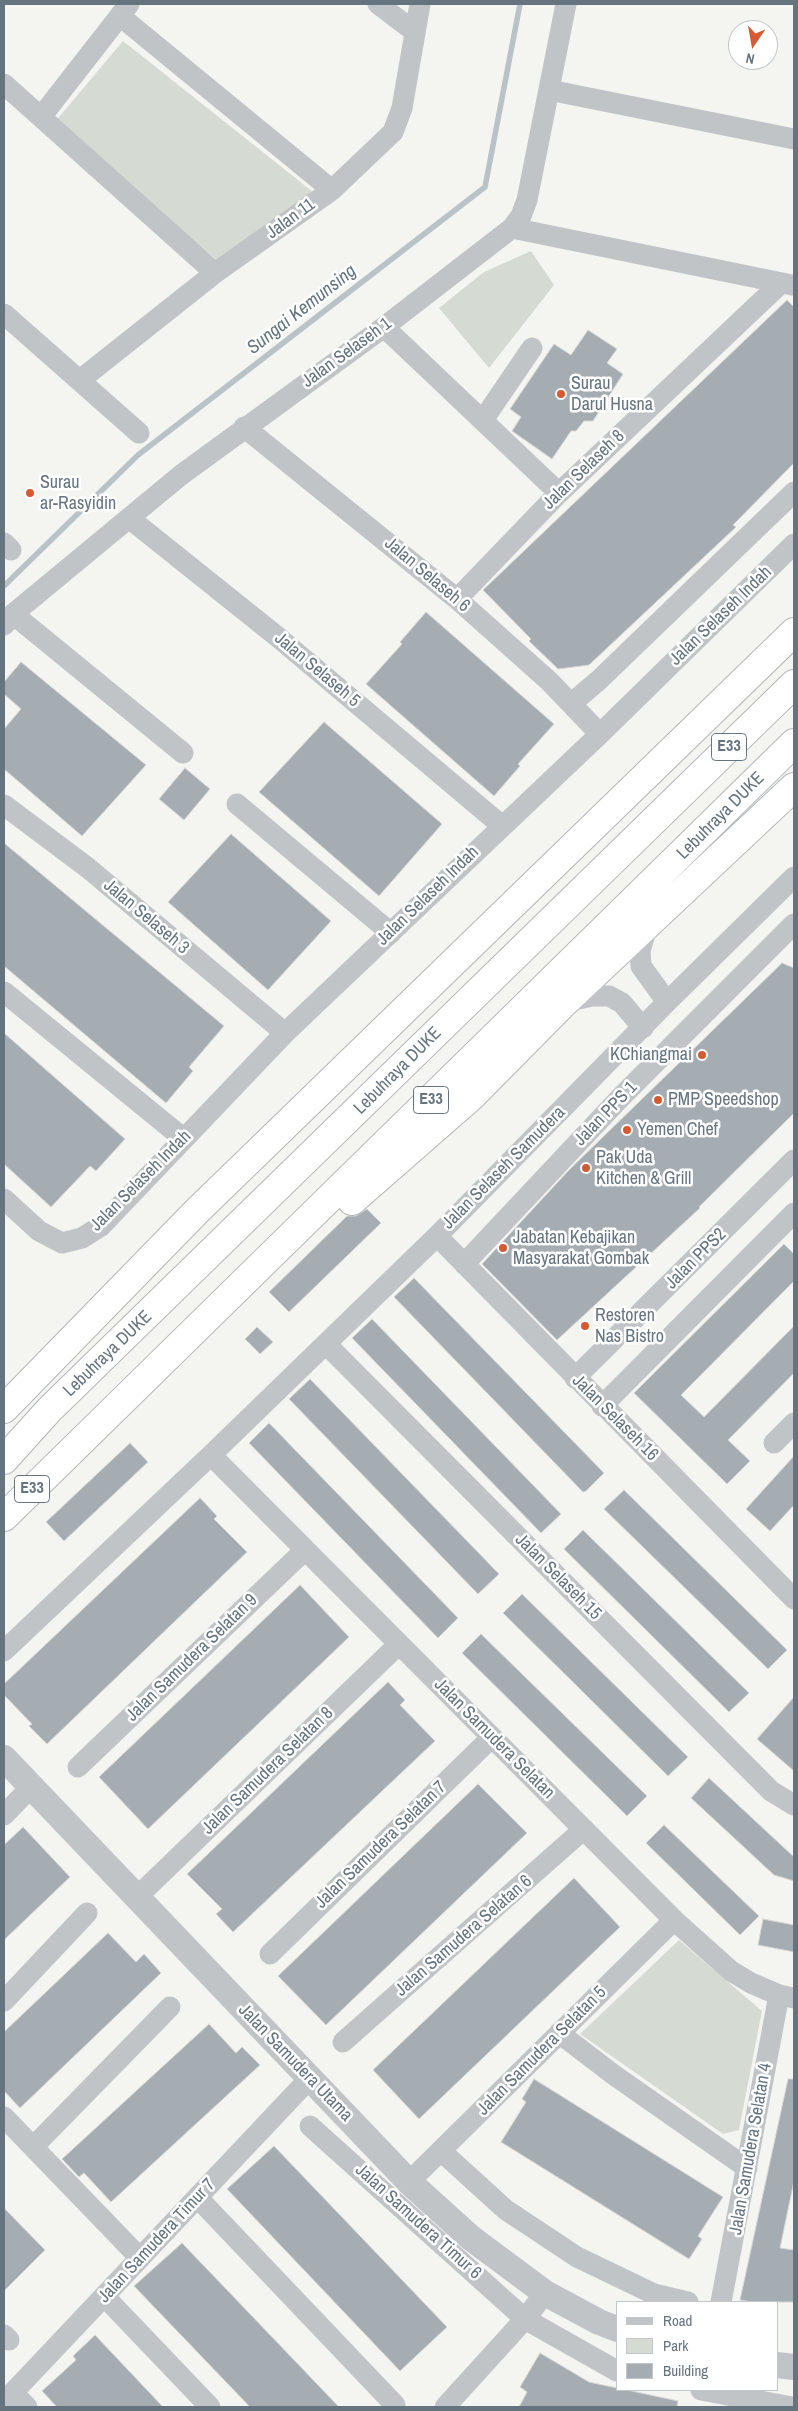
<!DOCTYPE html>
<style>
body{margin:0}
#map{position:relative;width:798px;height:2411px;overflow:hidden;background:#f4f4f1;font-family:"Archivo Narrow",sans-serif}
canvas{display:block}
.frame{position:absolute;inset:0;border:5px solid #667480;pointer-events:none}
.legend{position:absolute;left:616px;top:2301px;width:162px;height:90px;box-sizing:border-box;background:#fff;border:1px solid #c2c7cc;margin:0;padding:6px 9px;list-style:none;font-size:15px;color:#667480}
.legend li{display:flex;align-items:center;gap:10px;height:25px}
.legend b{width:25px;border:1px solid #c2c7cc}
.north{position:absolute;left:728px;top:20px;width:50px;height:50px;box-sizing:border-box;background:#fff;border:1px solid #c2c7cc;border-radius:50%;rotate:192deg;font-size:14px;font-weight:700;line-height:20px;text-align:center;color:#667480}
.north::after{content:'';display:block;margin:auto;width:18px;height:22px;background:#d55931;clip-path:polygon(50% 0,100% 100%,50% 72%,0 100%)}
</style>
<div id="map">
<canvas width="798" height="2411"></canvas>
<div class="frame"></div>
<ul class="legend">
<li><b style="height:6px;background:#c0c4c7"></b>Road</li>
<li><b style="height:14px;background:#d5dbd2"></b>Park</li>
<li><b style="height:14px;background:#a6adb2"></b>Building</li>
</ul>
<div class="north">N</div>
</div>
<script>
const ctx = document.querySelector('canvas').getContext('2d');
ctx.lineJoin = 'round';
function fill(path, color) { ctx.fillStyle = color; ctx.fill(path, 'evenodd'); }
const shape = rows => new Path2D(rows.map(r => 'M' + r).join(''));
function strokePath(path, color, width, dash) { ctx.strokeStyle = color; ctx.lineWidth = width; ctx.lineCap = dash ? 'butt' : 'round'; ctx.setLineDash(dash || []); ctx.stroke(path); }
function drawText(font, color, halo, rows, align = 'center') {
  ctx.font = font + ' "Archivo Narrow",sans-serif'; ctx.lineWidth = 5; ctx.setLineDash([]); ctx.textBaseline = 'middle'; ctx.strokeStyle = halo; ctx.fillStyle = color; for (const [text, x, y, turn = 0] of rows) {
    ctx.save(); ctx.translate(x, y); ctx.rotate((+turn || 0) * Math.PI / 180); ctx.textAlign = isNaN(turn) ? turn : align; if (halo) ctx.strokeText(text, 0, 0); ctx.fillText(text, 0, 0); ctx.restore();
  }
}
fill(shape([
 [123,41,313,192,217,260,54,123],
 [531,251,554,285,489,368,439,308,484,272],
 [679,1940,762,2011,739,2130,723,2134,580,2034]
]), '#d5dbd2');
strokePath(shape([
 [4,586,138,455,485,187,520,4]
]), '#b8c2c7', 5.5);
const building = shape([
 [787,300,794,307,794,463,733,525,736,527,589,665,558,669,529,641,531,639,483,590,787,300],
 [588,330,617,349,607,363,623,374,593,421,584,421,576,431,571,431,552,459,512,431,521,417,510,409,554,344,571,355,588,330],
 [426,612,554,724,518,764,520,766,494,796,366,684,402,644,400,642,426,612],
 [21,662,146,765,82,836,4,769,4,729,21,709,4,694,4,682,21,662],
 [324,722,442,824,379,896,259,792,324,722],
 [185,768,210,789,184,820,159,799,185,768],
 [231,834,331,921,268,990,168,902,231,834],
 [4,843,224,1026,189,1067,193,1071,166,1103,4,966,4,843],
 [782,963,794,968,794,1113,699,1207,700,1208,557,1340,482,1264,569,1170,782,963],
 [4,1033,125,1139,96,1171,90,1166,51,1207,4,1164,4,1033],
 [367,1209,381,1223,289,1312,269,1292,347,1216,356,1216,367,1209],
 [784,1244,794,1254,794,1281,681,1395,704,1417,794,1326,794,1373,728,1440,750,1461,727,1484,634,1393,784,1244],
 [414,1278,604,1473,586,1491,583,1492,394,1297,414,1278],
 [372,1319,561,1514,541,1533,352,1338,372,1319],
 [257,1327,273,1342,260,1354,245,1339,257,1327],
 [310,1379,499,1574,478,1594,289,1399,310,1379],
 [269,1423,458,1618,438,1638,249,1443,269,1423],
 [130,1443,148,1462,64,1541,46,1522,130,1443],
 [794,1456,794,1505,770,1531,746,1509,794,1456],
 [624,1490,787,1650,768,1669,604,1509,624,1490],
 [200,1498,217,1516,214,1519,247,1552,47,1744,29,1726,32,1724,4,1695,4,1684,200,1498],
 [583,1530,749,1693,729,1712,564,1549,583,1530],
 [300,1585,349,1637,148,1829,99,1777,300,1585],
 [522,1594,688,1757,668,1776,503,1613,522,1594],
 [481,1634,647,1796,627,1816,462,1653,481,1634],
 [388,1682,405,1700,400,1705,435,1741,233,1932,216,1914,222,1909,187,1874,388,1682],
 [794,1697,794,1771,757,1739,794,1697],
 [709,1778,794,1857,794,1881,774,1875,691,1798,709,1778],
 [478,1784,527,1833,326,2025,278,1976,478,1784],
 [664,1825,759,1916,740,1935,646,1843,664,1825],
 [23,1827,70,1877,4,1940,4,1845,23,1827],
 [574,1878,620,1927,419,2119,373,2070,574,1878],
 [763,1919,794,1925,794,1952,758,1945,763,1919],
 [108,1933,136,1962,144,1954,161,1973,20,2108,4,2091,4,2032,108,1933],
 [209,2024,236,2053,242,2047,260,2065,111,2202,84,2173,79,2177,62,2159,209,2024],
 [534,2079,723,2197,698,2236,702,2239,689,2259,501,2142,526,2102,522,2099,534,2079],
 [788,2079,794,2079,794,2181,780,2248,794,2250,794,2302,752,2302,740,2300,788,2079],
 [274,2146,447,2327,400,2371,227,2189,274,2146],
 [4,2208,45,2250,4,2291,4,2208],
 [182,2243,339,2407,250,2407,134,2286,182,2243],
 [95,2335,163,2407,57,2407,42,2391,76,2360,73,2356,95,2335],
 [540,2353,589,2382,617,2388,617,2390,627,2390,678,2401,677,2407,519,2407,527,2392,520,2387,540,2353]
]);
fill(building, '#a6adb2');
strokePath(building, '#d6d6d4', 1);
const motorway = shape([
 [352,1201,472,1096,565,1002,794,787],
 [4,1409,197,1211,794,632],
 [4,1460,49,1410,794,684],
 [4,1517,794,743]
]);
strokePath(motorway, '#b3b6b9', 30);
strokePath(shape([
 [378,4,415,32],
 [120,16,332,190],
 [4,84,215,273],
 [549,90,794,139],
 [41,117,129,4],
 [512,228,792,285],
 [4,314,139,433],
 [384,327,559,493],
 [80,380,215,273,332,190,393,132,402,108,420,4],
 [483,420,532,348],
 [244,427,457,599,549,681,600,734],
 [129,518,279,638,501,825],
 [4,543,11,550],
 [457,599,559,493,781,283],
 [13,614,183,753],
 [4,625,13,614,181,475,384,327,512,228,521,216,527,200,566,4],
 [572,703,599,680,794,492],
 [237,804,391,933],
 [4,805,88,868,285,1033],
 [647,927,640,951,641,966,667,1002],
 [4,992,184,1139],
 [565,1002,592,996,609,996,622,1003,643,1028],
 [4,1199,39,1231,62,1243,82,1238,101,1226,285,1033,600,734,794,544],
 [437,1236,794,1599],
 [464,1264,620,1098,794,924],
 [326,1344,771,1791,794,1805],
 [575,1378,794,1160],
 [602,1406,794,1213],
 [774,1443,794,1423],
 [211,1455,674,1920,731,1971,751,1983,779,1995,794,1998],
 [4,1651,211,1455,437,1236,667,1002,794,877],
 [78,1767,305,1550],
 [4,1815,31,1787],
 [137,1897,399,1644],
 [270,1954,492,1737],
 [4,2001,87,1913],
 [559,2033,614,2075,747,2168],
 [343,2042,584,1829],
 [4,2117,140,2258],
 [310,2126,525,2319,617,2371],
 [33,2147,170,2007],
 [441,2151,506,2210,577,2257,654,2294,688,2302],
 [409,2182,674,1920],
 [198,2198,395,2405],
 [105,2297,210,2407],
 [721,2302,779,1995],
 [4,2335,9,2340],
 [701,2390,792,2407],
 [13,2393,27,2407],
 [4,2402,310,2078],
 [445,2407,525,2319,545,2293]
]), '#c0c4c7', 21);
strokePath(shape([
 [4,1758,409,2182,471,2238,545,2293,599,2322,617,2329],
 [777,2365,794,2367]
]), '#c0c4c7', 26);
strokePath(motorway, '#fff', 28);
for (const [x, y, r, color] of [
 [561,394,5,"#d55931"],
 [30,493,5,"#d55931"],
 [702,1055,5,"#d55931"],
 [658,1100,5,"#d55931"],
 [627,1130,5,"#d55931"],
 [586,1168,5,"#d55931"],
 [503,1248,5,"#d55931"],
 [585,1326,5,"#d55931"]
]) { const dot = new Path2D(); dot.arc(x, y, r, 0, 2 * Math.PI); ctx.fillStyle = color; ctx.fill(dot); strokePath(dot, '#fff', 2); }
for (const [x, y, w] of [
 [729,747,35],
 [431,1100,35],
 [32,1489,35]
]) { const box = new Path2D(); box.roundRect(x - w / 2, y - 13.5, w, 27, 4); ctx.fillStyle = '#fff'; ctx.fill(box); strokePath(box, '#667480', 1); }
drawText('bold 16px', '#667480', null, [
 ["E33",729,747],
 ["E33",431,1100],
 ["E33",32,1489]
]);
drawText('18px', '#667480', '#fff', [
 ["Jalan 11",291,219,-36],
 ["Jalan Selaseh 1",347,353,-36],
 ["Jalan Selaseh 8",584,470,-44],
 ["Jalan Selaseh 6",427,575,40],
 ["Jalan Selaseh Indah",721,616,-44],
 ["Jalan Selaseh 5",317,670,40],
 ["Lebuhraya DUKE",721,816,-45],
 ["Jalan Selaseh Indah",428,896,-44],
 ["Jalan Selaseh 3",146,917,40],
 ["Lebuhraya DUKE",398,1071,-45],
 ["Jalan PPS 1",606,1114,-46],
 ["Jalan Selaseh Samudera",504,1168,-45],
 ["Jalan Selaseh Indah",141,1181,-45],
 ["Jalan PPS2",696,1259,-45],
 ["Lebuhraya DUKE",108,1354,-44],
 ["Jalan Selaseh 16",615,1418,45],
 ["Jalan Selaseh 15",558,1577,45],
 ["Jalan Samudera Selatan 9",192,1658,-44],
 ["Jalan Samudera Selatan",494,1739,45],
 ["Jalan Samudera Selatan 8",268,1771,-44],
 ["Jalan Samudera Selatan 7",381,1845,-44],
 ["Jalan Samudera Selatan 6",464,1936,-41],
 ["Jalan Samudera Selatan 5",542,2051,-45],
 ["Jalan Samudera Utama",295,2063,46],
 ["Jalan Samudera Selatan 4",751,2149,-80],
 ["Jalan Samudera Timur 6",418,2222,42],
 ["Jalan Samudera Timur 7",157,2241,-47]
]);
drawText('18px', '#667480', '#fff', [
 ["Surau",571,384],
 ["Darul Husna",571,405],
 ["Surau",40,483],
 ["ar-Rasyidin",40,504],
 ["KChiangmai",692,1055,"right"],
 ["PMP Speedshop",668,1100],
 ["Yemen Chef",637,1130],
 ["Pak Uda",596,1158],
 ["Kitchen & Grill",596,1179],
 ["Jabatan Kebajikan",513,1238],
 ["Masyarakat Gombak",513,1259],
 ["Restoren",595,1316],
 ["Nas Bistro",595,1337]
], 'left');
drawText('italic 19px', '#62757d', '#fff', [
 ["Sungai Kemunsing",302,310,-38]
]);
</script>
